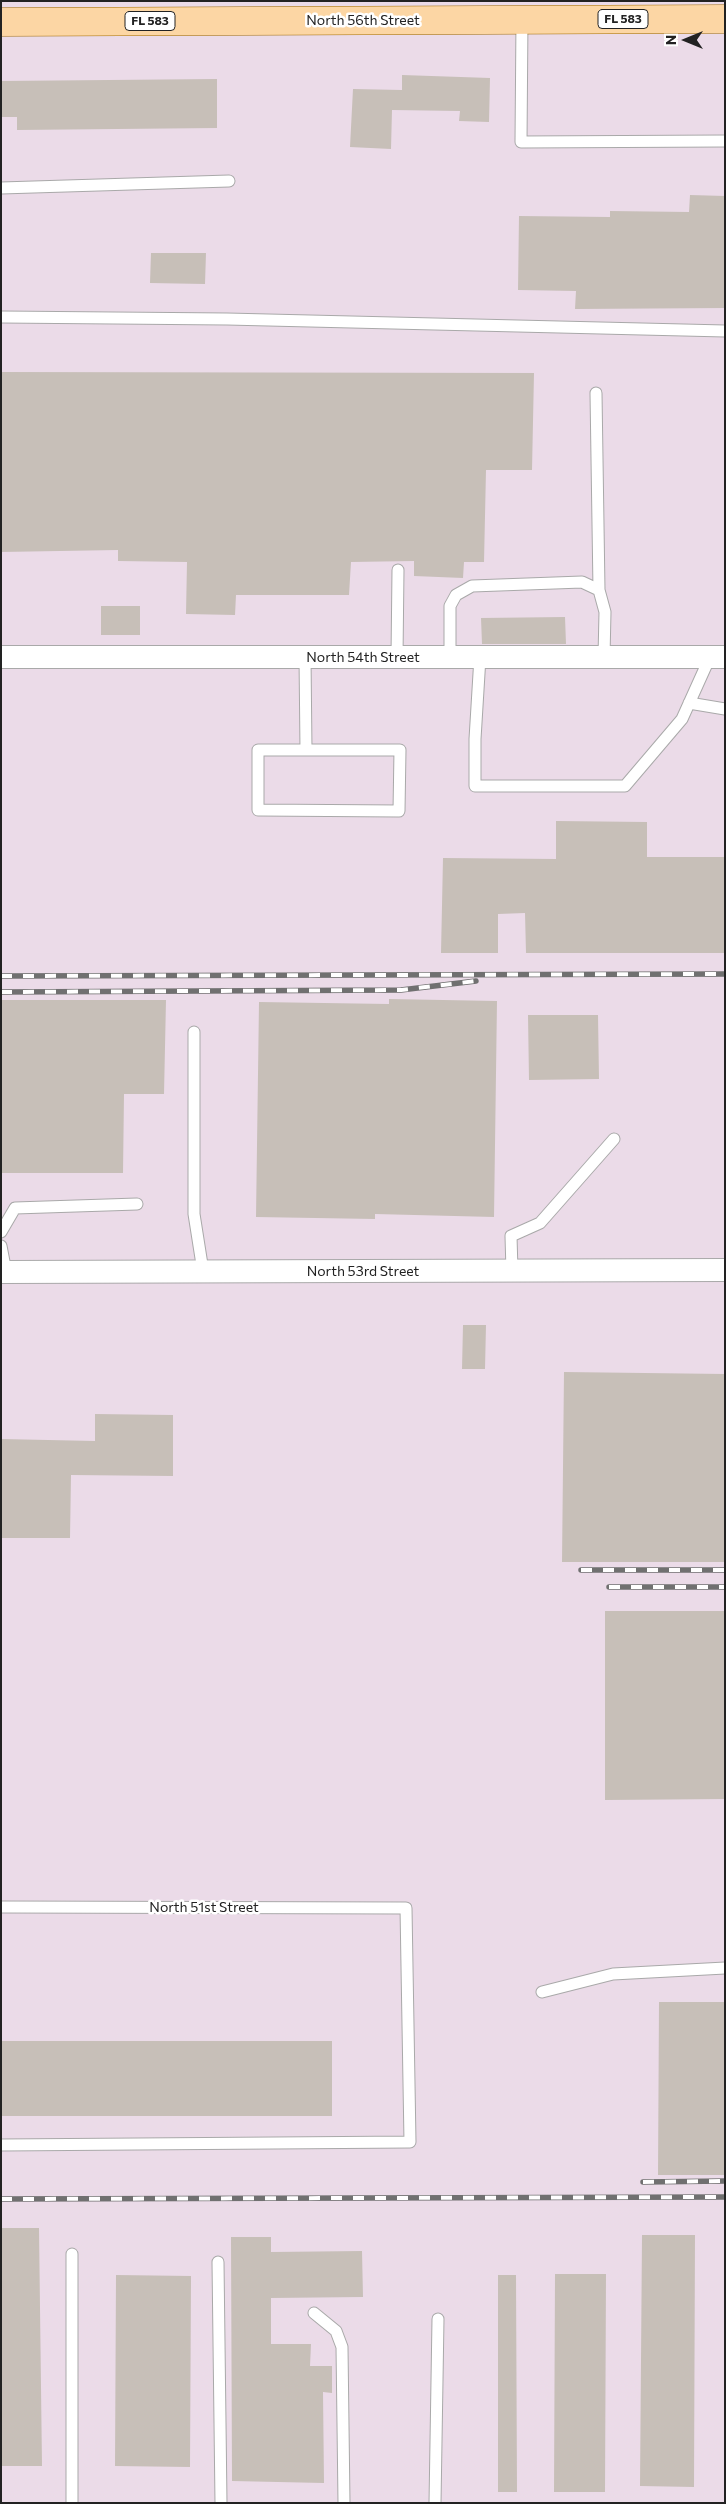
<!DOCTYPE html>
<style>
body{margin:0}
#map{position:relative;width:726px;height:2504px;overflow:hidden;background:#f2efe9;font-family:Commissioner,sans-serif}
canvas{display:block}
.frame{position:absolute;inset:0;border:2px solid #222;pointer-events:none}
.north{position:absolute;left:661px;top:15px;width:50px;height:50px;-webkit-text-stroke:4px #fff;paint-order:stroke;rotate:270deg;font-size:14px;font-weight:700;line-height:20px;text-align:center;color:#222}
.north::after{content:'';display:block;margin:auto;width:18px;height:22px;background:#222;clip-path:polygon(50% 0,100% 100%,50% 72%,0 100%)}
</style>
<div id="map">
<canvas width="726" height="2504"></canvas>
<div class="frame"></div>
<div class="north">N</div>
</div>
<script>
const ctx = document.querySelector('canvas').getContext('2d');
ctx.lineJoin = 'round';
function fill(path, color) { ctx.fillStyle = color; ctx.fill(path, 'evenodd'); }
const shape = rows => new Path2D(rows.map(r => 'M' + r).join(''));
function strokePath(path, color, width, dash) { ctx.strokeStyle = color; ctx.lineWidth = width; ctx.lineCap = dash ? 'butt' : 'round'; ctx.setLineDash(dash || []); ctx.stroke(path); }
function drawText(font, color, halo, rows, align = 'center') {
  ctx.font = font + ' Commissioner,sans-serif'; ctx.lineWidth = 5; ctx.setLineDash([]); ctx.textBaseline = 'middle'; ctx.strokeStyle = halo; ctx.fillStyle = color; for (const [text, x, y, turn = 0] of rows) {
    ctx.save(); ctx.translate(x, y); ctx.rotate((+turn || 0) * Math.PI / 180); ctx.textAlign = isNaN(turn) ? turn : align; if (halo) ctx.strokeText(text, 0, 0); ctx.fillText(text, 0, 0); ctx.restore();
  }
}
fill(shape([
 [1,1,725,1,725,2503,1,2503]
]), '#ebdbe8');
fill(shape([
 [402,75,490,78,489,122,459,121,460,111,392,110,391,149,350,147,353,89,402,90],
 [217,79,217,128,17,130,17,117,1,117,1,81],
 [690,195,725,196,725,308,575,309,576,291,518,290,519,216,610,217,610,211,689,212],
 [151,253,206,253,205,284,150,283],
 [1,372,534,373,532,470,486,470,484,562,464,562,463,578,414,576,414,561,351,562,349,595,236,595,235,615,186,614,187,562,118,561,118,550,1,552],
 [101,606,140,606,140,635,101,635],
 [565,617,566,644,482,644,481,618],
 [556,821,647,822,647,857,725,857,725,953,526,953,525,913,498,914,498,953,441,953,443,858,556,859],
 [389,999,497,1001,494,1217,375,1214,375,1219,256,1217,259,1002,389,1004],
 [1,1000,166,1000,164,1094,124,1094,123,1173,1,1173],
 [528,1015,598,1015,599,1079,529,1080],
 [463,1325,486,1325,485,1369,462,1369],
 [564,1372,725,1374,725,1562,562,1562],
 [95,1414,173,1415,173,1476,71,1475,70,1538,1,1538,1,1439,95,1441],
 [605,1611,725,1611,725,1799,605,1800],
 [659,2002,725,2002,725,2175,658,2175],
 [1,2041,332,2041,332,2116,1,2116],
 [1,2228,39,2228,42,2466,1,2466],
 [642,2235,695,2235,694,2487,640,2486],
 [231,2237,271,2237,271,2252,362,2251,363,2297,271,2298,271,2344,311,2344,310,2366,332,2366,332,2393,323,2392,324,2483,232,2481],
 [555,2274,606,2274,605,2492,554,2492],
 [116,2275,191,2276,190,2467,115,2466],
 [498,2275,516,2275,517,2492,498,2492]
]), '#c7bfb8');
const service = shape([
 [522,19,521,142,725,141],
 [1,188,229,181],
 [1,317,227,319,725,331],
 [596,393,599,590],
 [305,657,306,750],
 [397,657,398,570],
 [450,657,450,606,456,595,472,586,582,582,599,590,605,612,604,657],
 [480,657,475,739,475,786,625,786,682,719,710,657],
 [689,703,725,709],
 [258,750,400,750,399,811,258,810,258,750],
 [194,1032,194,1214,203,1271],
 [1,1232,15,1208,137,1204],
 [1,1246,6,1272],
 [512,1271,511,1236,540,1223,614,1139],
 [1,1907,406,1908,410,2142,1,2145],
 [542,1992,613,1974,725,1968],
 [218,2262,221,2503],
 [314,2313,336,2331,342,2347,344,2503],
 [72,2503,72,2254],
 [435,2503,438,2319]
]);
const minor = shape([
 [1,657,725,657],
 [1,1272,725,1270]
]);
const primary = shape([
 [1,22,725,19]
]);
strokePath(service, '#a9a9a9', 13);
strokePath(minor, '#a9a9a9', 24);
strokePath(primary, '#a06b00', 29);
strokePath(service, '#fff', 11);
strokePath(minor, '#fff', 22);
strokePath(primary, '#fcd6a4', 28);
const rail = shape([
 [1,976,725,974],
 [1,992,401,990,476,981],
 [581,1570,725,1570],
 [609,1587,725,1587],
 [643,2182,725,2181],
 [1,2199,725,2197]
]);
strokePath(rail, '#707070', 5.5);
strokePath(rail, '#fff', 4, [11]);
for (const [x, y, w] of [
 [623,19,50],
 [150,21,50]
]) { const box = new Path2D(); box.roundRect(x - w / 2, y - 9.5, w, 19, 4); ctx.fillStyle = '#fff'; ctx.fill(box); strokePath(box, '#222', 1); }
drawText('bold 12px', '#222', null, [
 ["FL 583",623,19],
 ["FL 583",150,21]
]);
drawText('14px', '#222', '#fff', [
 ["North 56th Street",363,20],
 ["North 54th Street",363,657],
 ["North 53rd Street",363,1271],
 ["North 51st Street",204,1907]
]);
</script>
